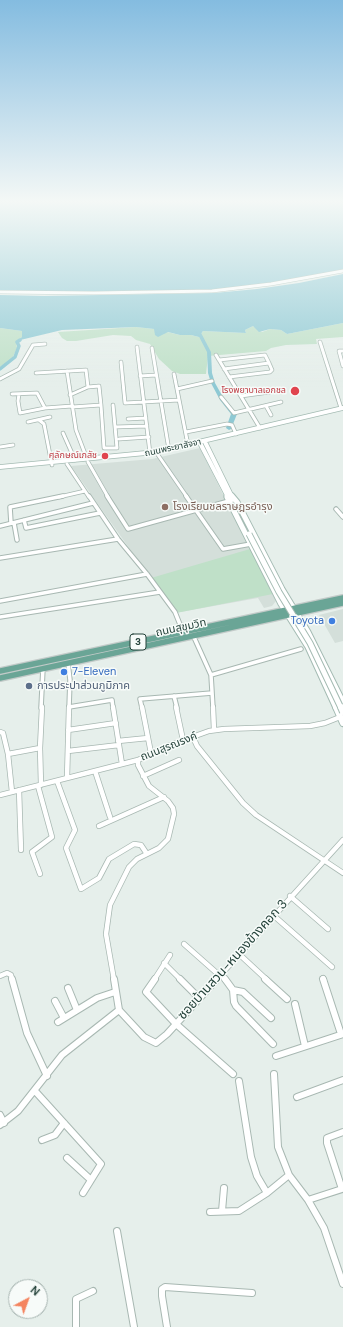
<!DOCTYPE html>
<meta charset="utf-8">
<style>
body{margin:0}
#map{position:relative;width:343px;height:1327px;overflow:hidden;background:#e6efeb;font-family:"DM Sans",sans-serif}
canvas{display:block}
.north{position:absolute;left:8px;top:1279px;width:40px;height:40px;box-sizing:border-box;background:#f7fbf9;border:1px solid #a3b1ad;border-radius:50%;rotate:41deg;font-size:11px;font-weight:700;line-height:16px;text-align:center;color:#24423a}
.north::after{content:'';display:block;margin:auto;width:14px;height:18px;background:#f4845f;clip-path:polygon(50% 0,100% 100%,50% 72%,0 100%)}
</style>
<div id="map">
<canvas width="343" height="1327"></canvas>
<div class="north">N</div>
</div>
<script>
const ctx = document.querySelector('canvas').getContext('2d');
ctx.lineJoin = 'round';
function fill(path, color) { ctx.fillStyle = color; ctx.fill(path, 'evenodd'); }
const shape = rows => new Path2D(rows.map(r => 'M' + r).join(''));
function strokePath(path, color, width, dash) { ctx.strokeStyle = color; ctx.lineWidth = width; ctx.lineCap = dash ? 'butt' : 'round'; ctx.setLineDash(dash || []); ctx.stroke(path); }
function drawText(font, color, halo, rows, align = 'center') {
  ctx.font = font + ' "DM Sans","Noto Sans Thai",sans-serif'; ctx.lineWidth = 3; ctx.setLineDash([]); ctx.textBaseline = 'middle'; ctx.strokeStyle = halo; ctx.fillStyle = color; for (const [text, x, y, turn = 0] of rows) {
    ctx.save(); ctx.translate(x, y); ctx.rotate((+turn || 0) * Math.PI / 180); ctx.textAlign = isNaN(turn) ? turn : align; if (halo) ctx.strokeText(text, 0, 0); ctx.fillText(text, 0, 0); ctx.restore();
  }
}
fill(shape([
 [200,448,276,601,272,606,264,608,258,598,175,613,71,466,152,459],
 [343,609,343,641,335,643,319,615]
]), '#d4dfda');
fill(shape([
 [343,323,343,337,316,339,317,344,286,345,271,348,266,351,208,356,206,374,180,374,172,371,159,359,150,344,136,340,131,336,113,335,76,341,67,341,62,338,58,332,136,327,154,329,180,335,191,335,199,337,203,331,246,333,245,330,253,326,262,332,270,329,281,330,287,334],
 [0,328,22,331,22,337,16,341,17,348,12,359,0,367],
 [250,549,273,594,176,613,151,578]
]), '#bfe0c8');
fill(shape([
 [0,202,343,202,343,323,287,334,281,330,270,329,259,332,253,326,245,330,246,333,203,331,199,337,191,335,180,335,168,332,158,337,155,335,154,329,136,327,62,330,16,341,22,337,22,331,0,328]
]), '#8ec9d4');
fill(shape([
 [343,270,343,274,299,283,257,289,214,293,44,296,0,295,0,292,213,290,243,288]
]), '#e6efeb');
strokePath(shape([
 [0,369,15,357,19,346,17,342,20,340]
]), '#8ec9d4', 3.5);
fill(shape([
 [194,326,198,327,211,352,212,373,215,383,224,399,237,414,231,429,229,430,226,428,231,414,220,400,211,383,208,373,207,352,194,327,194,326]
]), '#8ec9d4');
const minorFar3 = shape([
 [320,342,341,408],
 [137,347,150,453],
 [152,348,169,450],
 [343,351,339,351,343,366],
 [216,355,260,428],
 [219,360,265,355,269,363,224,369],
 [121,362,125,403,179,400],
 [67,371,76,430,87,459],
 [36,373,86,370,88,387,99,386,101,405,72,407],
 [174,374,188,445],
 [140,376,156,375],
 [229,377,270,372,272,370,269,363],
 [0,379,19,369,33,345,45,344],
 [177,389,212,381],
 [12,394,37,393,45,408],
 [19,394,18,401,20,413,45,408,72,406],
 [70,395,88,387],
 [241,396,277,391],
 [221,397,234,413,281,402],
 [101,405,104,448,117,448,113,405],
 [266,406,271,415],
 [128,419,146,418],
 [39,420,44,424,52,465],
 [28,422,50,417],
 [115,427,147,426],
 [186,432,227,424,232,425,236,434],
 [63,433,75,460],
 [119,439,149,437],
 [0,447,13,445],
 [158,455,187,497],
 [88,462,108,497],
 [67,464,89,497],
 [59,497,85,491]
]);
const minorFar2 = shape([
 [89,496,118,539,147,574,175,612,183,632],
 [107,496,128,529,229,501],
 [186,496,223,549,251,544],
 [336,509,343,517],
 [24,520,26,528,100,513],
 [11,523,10,507,63,496],
 [14,523,17,540],
 [0,526,93,503],
 [0,558,118,539],
 [0,601,147,574],
 [0,617,160,592],
 [193,635,211,675,213,708],
 [68,663,70,680,69,708],
 [211,675,301,649],
 [174,696,177,708],
 [69,707,112,700,113,708],
 [41,708,43,668],
 [142,708,140,699,212,693]
]);
const minorFar1 = shape([
 [113,707,122,764],
 [142,707,151,753],
 [176,707,183,740],
 [213,707,214,730],
 [68,730,116,723],
 [0,732,3,733,8,754,12,792],
 [193,737,197,746,243,803,256,815,343,873],
 [118,741,148,738],
 [68,751,119,745],
 [8,754,40,748],
 [95,771,110,817],
 [143,776,179,760],
 [67,778,69,707],
 [57,781,75,830,66,848,81,889,99,878,109,859,134,844,141,845,147,854],
 [41,785,40,748,42,707],
 [38,786,52,837,32,852,40,874],
 [19,790,21,850],
 [0,795,138,760,170,745,209,731,224,729,310,726,325,723,340,717],
 [99,826,164,797],
 [290,896,328,929],
 [273,915,332,967],
 [184,944,219,975],
 [239,954,267,980],
 [164,963,181,980],
 [221,974,225,980],
 [0,976,7,973,11,975,12,980],
 [323,978,324,980],
 [114,980,106,934,110,905,129,867,137,859,159,848,168,839,174,814,173,808,168,801,149,786,138,765,138,760],
 [154,980,170,955],
 [216,980,343,840]
]);
const minor = shape([
 [12,979,27,1033,47,1076],
 [114,979,119,1010],
 [155,979,146,992,176,1024,233,1074],
 [180,979,199,998],
 [225,979,233,990,234,1002,236,1006,273,1044],
 [265,979,287,999],
 [323,979,341,1034],
 [68,988,77,1010],
 [233,990,243,992,271,1018],
 [55,1001,64,1018],
 [295,1004,305,1046],
 [119,1010,144,1037,156,1043,167,1034,217,979],
 [58,1022,97,998,115,992],
 [276,1056,343,1034],
 [274,1074,278,1147,289,1175,308,1200,342,1189,327,1143,327,1138,343,1132],
 [239,1081,251,1157,257,1176,267,1193],
 [35,1091,101,1164,83,1193],
 [297,1097,343,1080],
 [0,1115,4,1123],
 [0,1125,18,1111,62,1055,119,1010],
 [42,1140,55,1135,64,1123],
 [67,1158,91,1180],
 [308,1200,324,1228,343,1284],
 [222,1211,224,1188],
 [210,1212,239,1211,267,1193,289,1175],
 [117,1231,134,1327],
 [76,1327,76,1299,93,1291],
 [167,1327,162,1296,162,1289,165,1287,252,1293]
]);
const secondaryFar3 = shape([
 [0,292,94,293,212,291,271,284,343,271]
]);
const secondaryFar2 = shape([
 [205,442,232,497],
 [200,443,228,497],
 [0,467,156,452,343,408]
]);
const secondaryFar1 = shape([
 [227,496,229,499],
 [231,496,233,499],
 [232,496,237,502,282,589,308,632,343,702],
 [227,497,281,604,308,647,336,708]
]);
const secondary = shape([
 [336,707,343,723]
]);
const primary = shape([
 [0,671,343,598],
 [0,678,343,603]
]);
strokePath(minorFar3, '#a8b8b2', 4.5);
strokePath(minorFar2, '#a8b8b2', 5.5);
strokePath(minorFar1, '#a8b8b2', 6);
strokePath(minor, '#a8b8b2', 8);
strokePath(secondaryFar3, '#a4bbb3', 4);
strokePath(secondaryFar2, '#a4bbb3', 5.5);
strokePath(secondaryFar1, '#a4bbb3', 7);
strokePath(secondary, '#a4bbb3', 8);
strokePath(primary, '#c2cac8', 8);
strokePath(minorFar3, '#fff', 3);
strokePath(minorFar2, '#fff', 3.5);
strokePath(minorFar1, '#fff', 4.5);
strokePath(minor, '#fff', 6);
strokePath(secondaryFar3, '#fff', 3);
strokePath(secondaryFar2, '#fff', 4);
strokePath(secondaryFar1, '#fff', 5);
strokePath(secondary, '#fff', 6);
strokePath(primary, '#6aa596', 5.5);
const secondaryBridgeFar1 = shape([
 [249,534,279,592,310,643,341,708]
]);
const secondaryBridge = shape([
 [341,707,343,712]
]);
strokePath(secondaryBridgeFar1, '#a4bbb3', 7, []);
strokePath(secondaryBridge, '#a4bbb3', 8, []);
strokePath(secondaryBridgeFar1, '#fff', 5);
strokePath(secondaryBridge, '#fff', 6);
const sky = ctx.createLinearGradient(0, 0, 0, 387);
sky.addColorStop(0, '#84bce0');
sky.addColorStop(0.52, '#f4f8f6');
sky.addColorStop(1, '#f4f8f600');
ctx.fillStyle = sky;
ctx.fillRect(0, 0, 343, 387);
for (const [x, y, r, color] of [
 [295,391,5,"#e0444e"],
 [105,456,4,"#e0444e"],
 [165,507,4,"#8d6e63"],
 [332,621,4,"#3f7fe0"],
 [64,672,4,"#3f7fe0"],
 [29,686,4,"#5c6f8a"]
]) { const dot = new Path2D(); dot.arc(x, y, r, 0, 2 * Math.PI); ctx.fillStyle = color; ctx.fill(dot); strokePath(dot, '#f7fbf9', 1.5); }
drawText('9px', '#be3a42', '#f7fbf9', [
 ["โรงพยาบาลเอกชล",286,391],
 ["ศุลักษณ์เภสัช",97,456]
], 'right');
drawText('9px', '#24423a', '#f7fbf9', [
 ["ถนนพระยาสัจจา",173,448,-12]
]);
for (const [x, y, w] of [
 [138,642,16]
]) { const box = new Path2D(); box.roundRect(x - w / 2, y - 8, w, 16, 3); ctx.fillStyle = '#f7fbf9'; ctx.fill(box); strokePath(box, '#24423a', 1); }
drawText('bold 10px', '#24423a', null, [
 ["3",138,642]
]);
drawText('11px', '#785e54', '#f7fbf9', [
 ["โรงเรียนชลราษฎรอำรุง",173,507]
], 'left');
drawText('11px', '#366cbe', '#f7fbf9', [
 ["Toyota",324,621],
 ["7-Eleven",72,672,"left"]
], 'right');
drawText('11px', '#24423a', '#f7fbf9', [
 ["ถนนสุขุมวิท",181,628,-12],
 ["ถนนสุรณรงค์",169,747,-22]
]);
drawText('11px', '#4e5e75', '#f7fbf9', [
 ["การประปาส่วนภูมิภาค",37,686]
], 'left');
drawText('13px', '#24423a', '#f7fbf9', [
 ["ซอยบ้านสวน-หนองข้างคอก 3",233,960,-48]
]);
</script>
